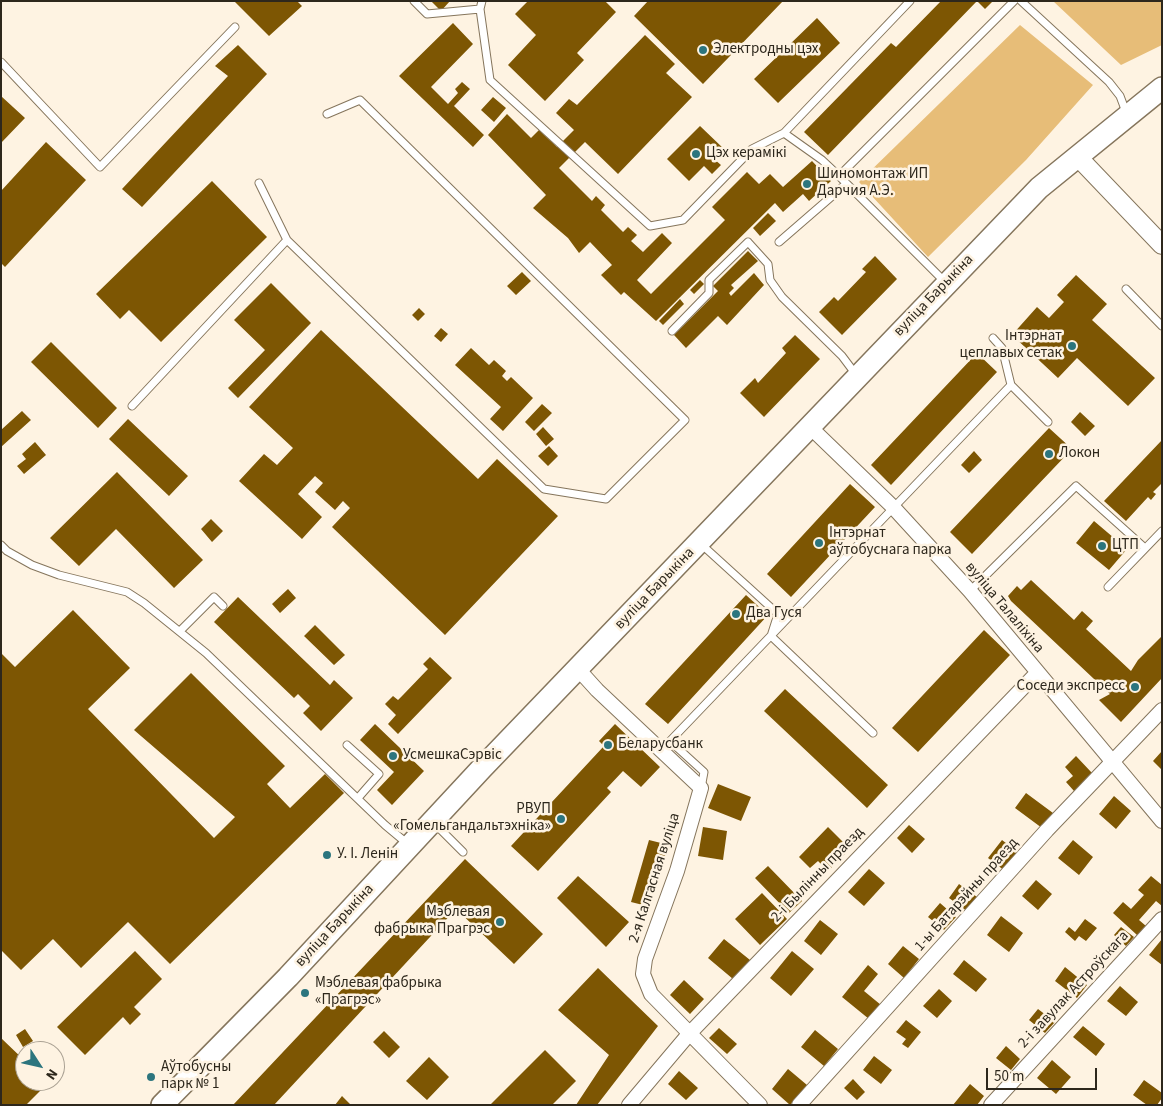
<!DOCTYPE html>
<meta charset="utf-8">
<style>
body{margin:0}
#map{position:relative;width:1163px;height:1106px;overflow:hidden;background:#fef3e2;font-family:"Source Sans 3",sans-serif}
canvas{display:block}
.frame{position:absolute;inset:0;border:2px solid #2d271c;pointer-events:none}
.north{position:absolute;left:15px;top:1041px;width:50px;height:50px;box-sizing:border-box;background:#fef3e2;border:1px solid #aaa193;border-radius:50%;rotate:125deg;font-size:14px;font-weight:700;line-height:20px;text-align:center;color:#2d271c}
.north::after{content:'';display:block;margin:auto;width:18px;height:22px;background:#2c757e;clip-path:polygon(50% 0,100% 100%,50% 72%,0 100%)}
.scale{position:absolute;left:986px;top:1068px;width:111px;height:22px;box-sizing:border-box;border:2px solid #2d271c;border-top:0;padding-left:6px;font-size:15px;line-height:18px;white-space:nowrap;color:#2d271c;-webkit-text-stroke:4px #fef3e2;paint-order:stroke}
</style>
<div id="map">
<canvas width="1163" height="1106"></canvas>
<div class="frame"></div>
<div class="north">N</div>
<div class="scale">50 m</div>
</div>
<script>
const ctx = document.querySelector('canvas').getContext('2d');
ctx.lineJoin = 'round';
function fill(path, color) { ctx.fillStyle = color; ctx.fill(path, 'evenodd'); }
const shape = rows => new Path2D(rows.map(r => 'M' + r).join(''));
function strokePath(path, color, width, dash) { ctx.strokeStyle = color; ctx.lineWidth = width; ctx.lineCap = dash ? 'butt' : 'round'; ctx.setLineDash(dash || []); ctx.stroke(path); }
function drawText(font, color, halo, rows, align = 'center') {
  ctx.font = font + ' "Source Sans 3",sans-serif'; ctx.lineWidth = 5; ctx.setLineDash([]); ctx.textBaseline = 'middle'; ctx.strokeStyle = halo; ctx.fillStyle = color; for (const [text, x, y, turn = 0] of rows) {
    ctx.save(); ctx.translate(x, y); ctx.rotate((+turn || 0) * Math.PI / 180); ctx.textAlign = isNaN(turn) ? turn : align; if (halo) ctx.strokeText(text, 0, 0); ctx.fillText(text, 0, 0); ctx.restore();
  }
}
fill(shape([
 [1053,1,1162,1,1162,45,1121,65],
 [1020,25,1093,85,1026,160,928,257,859,182]
]), '#e7bd78');
fill(shape([
 [234,1,297,1,302,6,269,36],
 [431,1,450,1,441,11],
 [528,1,605,1,616,12,577,53,584,60,545,101,508,65,536,35,515,14],
 [648,1,783,1,703,84,634,16],
 [941,1,977,1,828,155,804,132,891,43,896,47],
 [977,1,993,1,985,9],
 [817,18,840,43,778,103,754,79],
 [453,23,473,44,431,87,448,104,458,93,455,89,462,82,470,89,454,106,484,135,473,147,399,76],
 [645,35,675,64,666,73,692,97,618,174,585,142,559,168,592,201,596,196,605,205,601,210,623,232,628,227,637,235,631,241,643,252,662,233,672,243,637,280,651,294,725,220,712,207,747,172,759,184,770,174,783,187,812,161,831,181,809,201,803,194,783,212,775,203,656,321,624,292,621,295,601,275,612,265,590,242,579,253,568,238,533,208,546,195,488,135,507,114,531,138,539,130,557,147,574,130,556,113,569,99,577,105],
 [238,45,267,74,142,207,122,189,228,76,215,66],
 [1,96,25,118,1,143],
 [493,97,506,108,494,122,481,110],
 [700,126,724,149,714,159,721,165,712,174,704,166,689,181,667,159],
 [46,142,86,180,5,267,1,263,1,191],
 [212,181,267,237,161,342,129,310,120,319,96,294],
 [768,213,776,221,760,236,753,228],
 [748,251,758,261,731,285,734,288,729,293,731,296,754,273,764,285,727,325,718,316,686,348,674,335,718,291,713,286],
 [875,256,897,279,842,335,819,312,834,297,838,301,866,272,862,269],
 [522,272,531,281,516,295,507,286],
 [1076,275,1107,304,1092,320,1155,378,1128,406,1077,358,1058,378,1012,335,1037,307,1049,318,1064,302,1057,295],
 [700,280,704,284,694,294,690,290],
 [271,283,311,323,238,398,228,388,265,350,234,320],
 [680,299,684,304,663,325,659,321],
 [419,308,425,314,418,321,412,315],
 [441,328,448,334,441,342,434,336],
 [321,330,478,479,497,459,558,516,445,635,332,527,350,508,343,501,335,510,315,492,323,483,315,476,298,494,322,517,302,539,239,481,264,454,277,465,293,448,249,407],
 [795,335,820,359,764,417,740,393,755,378,758,383,786,353,782,348],
 [51,342,117,408,98,428,31,362],
 [471,348,489,365,494,360,506,371,502,376,507,381,511,377,533,398,503,431,490,419,501,407,455,365],
 [977,353,997,372,891,485,871,465],
 [542,404,552,413,534,431,525,422],
 [22,411,31,420,1,447,1,430],
 [1080,412,1095,426,1085,436,1071,422],
 [128,419,188,476,169,496,109,439],
 [543,427,554,439,546,446,536,434],
 [1049,428,1072,449,972,554,950,532],
 [1162,440,1162,483,1153,492,1156,494,1151,500,1148,497,1126,521,1104,501],
 [35,442,46,455,24,474,17,466,26,459,22,454],
 [549,446,558,456,548,466,538,456],
 [974,451,982,460,969,473,961,465],
 [117,472,203,560,174,588,116,529,79,566,50,538],
 [850,484,875,507,791,597,767,574],
 [211,519,223,531,212,542,201,529],
 [1094,521,1127,549,1109,570,1076,543],
 [1031,580,1074,620,1082,611,1093,621,1086,629,1131,671,1138,660,1162,636,1162,678,1121,722,1099,700,1110,694,1011,601,1008,596,1017,586,1021,590],
 [288,589,296,598,280,613,272,604],
 [746,595,768,615,668,724,645,704],
 [238,597,330,685,334,680,353,698,321,731,303,713,310,706,298,694,294,698,214,622],
 [73,610,130,668,88,709,214,838,235,817,134,730,191,673,285,766,267,784,290,808,325,774,344,793,170,964,128,922,81,968,53,939,21,970,1,950,1,653,15,667],
 [315,625,345,655,334,665,304,636],
 [984,630,1010,655,918,752,892,728],
 [430,657,452,678,398,734,388,724,396,715,385,704,393,696,398,700,403,695,428,669,423,664],
 [785,689,888,785,867,808,764,711],
 [375,724,424,771,392,805,377,790,394,772,360,740],
 [615,724,660,767,641,787,623,771,607,788,611,792,538,871,511,846,604,746,599,741],
 [1162,751,1162,770,1153,761],
 [1076,756,1092,773,1074,791,1066,782,1073,776,1065,767],
 [718,784,751,797,741,821,708,808],
 [1026,793,1053,813,1042,828,1015,808],
 [1114,796,1131,811,1116,829,1099,814],
 [909,825,925,839,912,853,897,838],
 [703,827,727,831,723,860,698,856],
 [828,827,850,849,828,871,818,861,810,868,799,857],
 [649,840,669,845,647,906,631,902],
 [1002,840,1019,853,1005,871,988,858],
 [1073,840,1093,857,1079,875,1058,858],
 [465,859,543,934,514,964,456,909,274,1105,233,1105],
 [768,866,802,901,789,913,755,878],
 [869,869,885,883,864,906,848,892],
 [578,876,629,922,606,947,557,898],
 [1151,876,1162,885,1162,906,1156,901,1139,920,1146,926,1137,935,1113,913,1123,902,1131,909,1144,895,1138,890],
 [1036,880,1052,894,1038,910,1022,896],
 [959,884,977,897,967,911,949,898],
 [762,893,787,919,760,945,735,919],
 [940,903,956,917,944,930,928,917],
 [1001,916,1023,933,1009,952,987,935],
 [1085,919,1097,928,1086,941,1079,936,1075,941,1065,932,1069,927,1075,932],
 [820,920,838,934,821,955,804,941],
 [1121,927,1134,937,1126,946,1114,935],
 [724,939,750,960,733,979,708,958],
 [1162,939,1162,965,1149,955],
 [903,946,919,959,904,978,888,964],
 [135,951,162,979,134,1007,141,1014,130,1025,123,1017,85,1055,57,1027],
 [792,951,814,969,791,996,770,978],
 [964,960,987,979,976,992,953,974],
 [868,965,878,974,864,991,881,1005,869,1019,842,997],
 [1065,967,1087,985,1077,998,1055,981],
 [598,968,658,1026,597,1105,576,1105,609,1055,558,1010],
 [684,980,704,999,690,1014,670,995],
 [1120,986,1138,1002,1126,1016,1107,1001],
 [939,989,952,1001,937,1018,923,1006],
 [1038,1009,1055,1022,1045,1033,1029,1020],
 [906,1020,921,1032,908,1048,902,1044,906,1039,896,1032],
 [1083,1026,1105,1044,1096,1056,1073,1037],
 [719,1028,737,1044,727,1054,709,1038],
 [25,1029,33,1041,23,1047,16,1035],
 [815,1030,838,1049,824,1066,801,1047],
 [384,1031,400,1047,389,1058,373,1042],
 [1,1038,25,1061,25,1081,48,1083,26,1105,1,1105],
 [1006,1046,1020,1059,1011,1070,996,1058],
 [545,1050,576,1081,552,1105,490,1105],
 [874,1056,892,1070,881,1084,863,1070],
 [429,1057,449,1077,427,1100,406,1081],
 [1052,1060,1071,1077,1056,1094,1037,1078],
 [788,1069,807,1085,790,1105,772,1089],
 [679,1071,698,1088,686,1100,668,1084],
 [853,1079,865,1092,857,1100,844,1088],
 [1144,1080,1162,1093,1162,1098,1157,1105,1147,1105,1133,1095],
 [970,1084,984,1096,977,1105,953,1105],
 [342,1096,351,1105,335,1105]
]), '#7d5603');
const service = shape([
 [414,1,427,14,480,9],
 [482,1,480,9,490,80,650,226,683,220,752,149,784,133],
 [1021,1,1109,82,1120,96,1126,112],
 [1,62,100,167,235,27],
 [839,176,822,160,784,133,910,1],
 [287,240,544,489,606,499,685,420,360,100,327,114],
 [779,242,846,184],
 [946,283,839,176,1014,1],
 [1126,289,1162,326],
 [672,331,709,293,709,280,748,242,768,264,770,280,782,297,842,356,857,376],
 [993,338,1002,348,1011,385],
 [132,406,287,240,259,183],
 [701,544,778,614,771,636,873,733],
 [1,545,7,551,32,565,59,575,127,592,144,603,206,653,385,825,409,845],
 [1108,587,1162,531],
 [970,591,1076,486,1145,548],
 [180,631,214,597,223,606],
 [347,745,379,774,358,798],
 [701,788,704,772,670,741,1011,385,1048,422],
 [434,823,463,852]
]);
const minor = shape([
 [809,426,893,507,970,591,1162,821],
 [578,669,597,690,701,788,677,871,645,959,643,974,651,994,760,1105],
 [629,1105,689,1034,1037,673],
 [799,1105,1047,830,1162,710],
 [991,1105,1162,919]
]);
const tertiary = shape([
 [1077,156,1162,245]
]);
const primary = shape([
 [162,1105,288,977,482,768,1039,188,1162,88]
]);
strokePath(service, '#85755c', 9);
strokePath(minor, '#85755c', 16);
strokePath(tertiary, '#85755c', 20);
strokePath(primary, '#85755c', 24);
strokePath(service, '#fff', 7);
strokePath(minor, '#fff', 14);
strokePath(tertiary, '#fff', 18);
strokePath(primary, '#fff', 21);
for (const [x, y, r, color] of [
 [703,50,5,"#2c757e"],
 [696,154,5,"#2c757e"],
 [807,184,5,"#2c757e"],
 [1072,346,5,"#2c757e"],
 [1049,454,5,"#2c757e"],
 [819,543,5,"#2c757e"],
 [1102,546,5,"#2c757e"],
 [736,614,5,"#2c757e"],
 [1135,687,5,"#2c757e"],
 [608,745,5,"#2c757e"],
 [393,756,5,"#2c757e"],
 [561,819,5,"#2c757e"],
 [327,855,5,"#2c757e"],
 [500,922,5,"#2c757e"],
 [305,993,5,"#2c757e"],
 [151,1077,5,"#2c757e"]
]) { const dot = new Path2D(); dot.arc(x, y, r, 0, 2 * Math.PI); ctx.fillStyle = color; ctx.fill(dot); strokePath(dot, '#fef3e2', 2); }
drawText('15px', '#2d271c', '#fef3e2', [
 ["Электродны цэх",713,50],
 ["Цэх керамікі",706,154],
 ["Шиномонтаж ИП",817,175],
 ["Дарчия А.Э.",817,192],
 ["Інтэрнат",1062,337,"right"],
 ["цеплавых сетак",1062,354,"right"],
 ["Локон",1059,454],
 ["Інтэрнат",829,534],
 ["аўтобуснага парка",829,551],
 ["ЦТП",1112,546],
 ["Два Гуся",746,614],
 ["Соседи экспресс",1125,687,"right"],
 ["Беларусбанк",618,745],
 ["УсмешкаСэрвіс",403,756],
 ["РВУП",551,810,"right"],
 ["«Гомельгандальтэхніка»",551,827,"right"],
 ["У. І. Ленін",337,855],
 ["Мэблевая",490,913,"right"],
 ["фабрыка Прагрэс",490,930,"right"],
 ["Мэблевая фабрыка",315,984],
 ["«Прагрэс»",315,1001],
 ["Аўтобусны",161,1068],
 ["парк № 1",161,1085]
], 'left');
drawText('15px', '#2d271c', '#fef3e2', [
 ["вуліца Барыкіна",934,296,-46],
 ["вуліца Барыкіна",655,589,-46],
 ["вуліца Талаліхіна",1004,608,50],
 ["2-і Былінны праезд",818,875,-46],
 ["2-я Калгасная вуліца",655,878,-72],
 ["1-ы Батарэйны праезд",967,895,-48],
 ["вуліца Барыкіна",335,926,-47],
 ["2-і завулак Астроўскага",1074,990,-47]
]);
</script>
